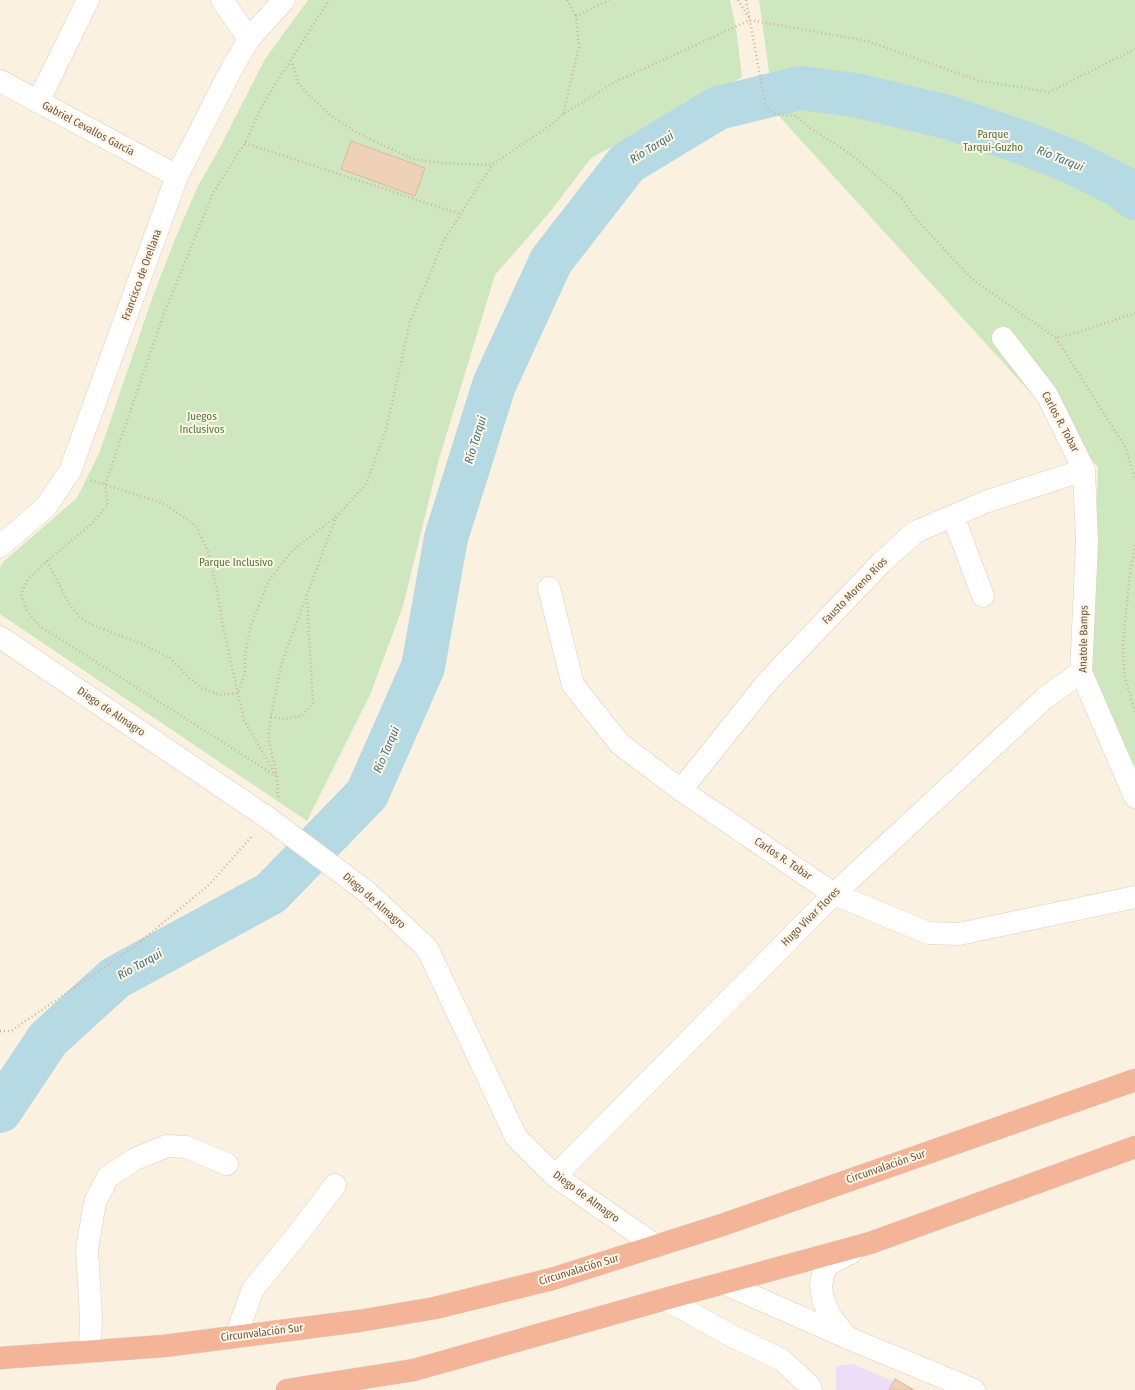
<!DOCTYPE html>
<meta charset="utf-8">
<style>
body{margin:0}
canvas{display:block;background:#fbf1e0}
</style>
<canvas width="1135" height="1390"></canvas>
<script>
const ctx = document.querySelector('canvas').getContext('2d');
ctx.lineJoin = 'round';
function fill(path, color) { ctx.fillStyle = color; ctx.fill(path, 'evenodd'); }
const shape = rows => new Path2D(rows.map(r => 'M' + r).join(''));
function strokePath(path, color, width, dash) { ctx.strokeStyle = color; ctx.lineWidth = width; ctx.lineCap = dash ? 'butt' : 'round'; ctx.setLineDash(dash || []); ctx.stroke(path); }
function drawText(font, color, halo, rows, align = 'center') {
  ctx.font = font + ' "Fira Sans Condensed",sans-serif'; ctx.lineWidth = 4; ctx.setLineDash([]); ctx.textBaseline = 'middle'; ctx.strokeStyle = halo; ctx.fillStyle = color; for (const [text, x, y, turn = 0] of rows) {
    ctx.save(); ctx.translate(x, y); ctx.rotate((+turn || 0) * Math.PI / 180); ctx.textAlign = isNaN(turn) ? turn : align; if (halo) ctx.strokeText(text, 0, 0); ctx.fillText(text, 0, 0); ctx.restore();
  }
}
fill(shape([
 [853,1364,913,1390,836,1390,836,1366]
]), '#eeddf7');
fill(shape([
 [308,0,730,0,736,28,742,77,591,158,550,212,495,275,439,459,403,606,370,695,307,821,0,614,0,568,3,562,77,498,100,451,153,296,175,239,198,186,218,151,265,59],
 [759,0,1135,0,1135,767,1091,670,1098,467,777,114,773,101]
]), '#cee7bf');
strokePath(shape([
 [0,1111,48,1039,115,978,271,893,367,794,423,667,446,538,494,385,551,261,627,163,718,108,800,88,855,95,947,117,1027,144,1072,162,1120,186,1135,198]
]), '#b6dae3', 44);
const building = shape([
 [351,141,425,168,415,196,341,169,351,141],
 [895,1379,914,1390,889,1390,895,1379]
]);
fill(building, '#efd0b8');
strokePath(building, '#e1b89a', 1);
const minor = shape([
 [222,0,249,39],
 [0,81,177,176],
 [38,102,88,0],
 [1003,338,1047,395,1084,470,1087,543,1081,672,1135,797],
 [953,516,983,596],
 [0,546,45,508,70,471,177,176,232,68,249,39,284,0],
 [549,588,573,685,620,744,681,790,834,894,928,933,959,934,1135,897],
 [0,637,268,818,367,892,427,948,516,1137,555,1176,656,1246],
 [681,790,769,680,881,563,915,532,988,501,1084,470],
 [555,1176,834,894,1045,698,1081,672],
 [723,1283,848,1338,974,1390],
 [665,1299,732,1336,782,1360,810,1386,811,1390],
 [236,1336,253,1289,301,1230,335,1185],
 [846,1336,830,1316,823,1300,821,1286,823,1273,829,1264,852,1252],
 [90,1351,91,1317,87,1249,95,1202,108,1177,135,1159,167,1146,186,1147,227,1164]
]);
const highway = shape([
 [0,1358,164,1346,359,1321,435,1308,552,1279,722,1225,1135,1080],
 [287,1390,414,1370,665,1299,870,1243,1135,1147]
]);
strokePath(minor, '#decebc', 23);
strokePath(highway, '#dad4d0', 23);
strokePath(shape([
 [567,0,576,16],
 [738,0,749,18],
 [746,0,766,108,777,114,796,116,809,127,852,155,900,196,915,218,972,279,1056,338,1082,331,1135,313],
 [291,60,298,83,310,96,331,116,357,133,413,159,442,163,492,165],
 [563,114,579,47,576,16,609,0],
 [245,143,460,214],
 [1056,338,1126,448,1135,480],
 [91,480,165,504,196,526,209,554,218,595,223,627,244,720,275,774],
 [1135,545,1130,572,1123,642,1124,674,1135,712],
 [47,561,69,604,81,618,95,626,142,644,170,658,189,678,202,688,220,695,238,693,245,673,245,653,251,625,269,580,293,550,336,517],
 [271,716,283,719,301,716,313,704,307,598],
 [276,776,38,625,27,610,21,594,28,579,47,561,89,526,108,505,105,485,163,316,213,193,245,143,264,102,329,0],
 [278,797,277,776,268,737,271,716,282,662,336,517,366,484,386,430,410,322,444,240,492,165,552,124,563,114,615,82,750,20,867,41,980,81,1049,92,1135,49],
 [0,1031,11,1031,135,946,210,884,253,835]
]), '#d3b49c', 2.5, [1, 3]);
strokePath(minor, '#fff', 22);
strokePath(highway, '#f3b498', 22);
drawText('11px', '#705849', '#fef5e5', [
 ["Gabriel Cevallos García",88,129,28],
 ["Francisco de Orellana",142,275,-70],
 ["Carlos R. Tobar",1060,422,62],
 ["Fausto Moreno Ríos",855,591,-46],
 ["Anatole Bamps",1084,639,-89],
 ["Diego de Almagro",111,712,34],
 ["Carlos R. Tobar",783,859,34],
 ["Diego de Almagro",374,901,41],
 ["Hugo Vivar Flores",811,917,-45],
 ["Circunvalación Sur",886,1167,-19],
 ["Diego de Almagro",586,1197,36],
 ["Circunvalación Sur",579,1270,-17],
 ["Circunvalación Sur",262,1333,-7]
]);
drawText('11px', '#527b44', '#fef5e5', [
 ["Parque",993,135],
 ["Tarqui-Guzho",993,148],
 ["Juegos",202,417],
 ["Inclusivos",202,430],
 ["Parque Inclusivo",236,563]
]);
drawText('italic 12px', '#437683', '#fef5e5', [
 ["Río Tarqui",652,148,-32],
 ["Río Tarqui",1060,159,22],
 ["Río Tarqui",476,440,-73],
 ["Río Tarqui",387,750,-67],
 ["Río Tarqui",140,965,-29]
]);
</script>
